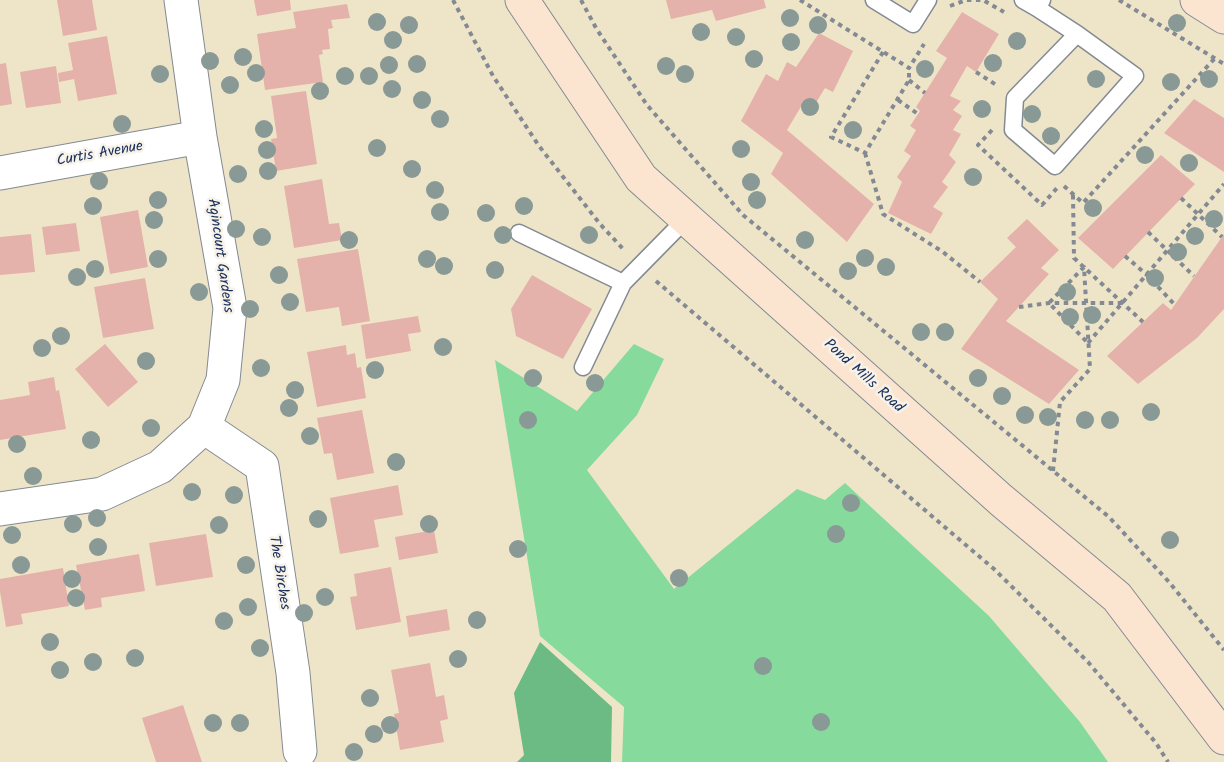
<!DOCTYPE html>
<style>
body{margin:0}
canvas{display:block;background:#eee5c8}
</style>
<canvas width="1224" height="762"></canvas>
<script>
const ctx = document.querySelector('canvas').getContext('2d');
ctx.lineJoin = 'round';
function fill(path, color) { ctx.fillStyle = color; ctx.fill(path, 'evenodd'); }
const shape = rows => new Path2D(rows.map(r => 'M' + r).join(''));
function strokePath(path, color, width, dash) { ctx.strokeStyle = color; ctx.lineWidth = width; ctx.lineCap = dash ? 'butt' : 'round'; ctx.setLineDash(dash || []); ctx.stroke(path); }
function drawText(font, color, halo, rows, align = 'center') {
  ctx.font = font + ' Kalam,sans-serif'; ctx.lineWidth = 5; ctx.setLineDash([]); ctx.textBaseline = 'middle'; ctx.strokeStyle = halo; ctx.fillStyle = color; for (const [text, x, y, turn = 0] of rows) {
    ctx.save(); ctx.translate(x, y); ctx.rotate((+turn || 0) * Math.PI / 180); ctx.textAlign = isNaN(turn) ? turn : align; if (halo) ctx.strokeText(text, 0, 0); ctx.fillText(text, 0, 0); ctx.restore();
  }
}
fill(shape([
 [634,344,664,359,637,415,587,470,674,589,797,489,825,500,845,483,989,616,1080,722,1108,762,622,762,624,707,540,636,495,360,577,411]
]), '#86da9c');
fill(shape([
 [540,642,612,707,611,762,517,762,524,755,514,693]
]), '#6cba84');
fill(shape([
 [57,0,92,0,97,30,63,36],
 [254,0,290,0,291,10,257,16],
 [666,0,764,0,766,8,716,21,712,10,671,19],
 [347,4,350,18,331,20,333,28,328,29,330,49,322,50,323,54,319,55,323,82,265,90,257,34,296,28,293,12],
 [962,12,999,34,976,72,967,66,950,96,961,101,953,110,962,116,953,130,961,134,949,155,956,162,942,182,948,187,933,207,943,213,931,234,888,213,902,182,897,177,911,156,904,151,916,130,910,126,920,111,916,107,947,58,936,51],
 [819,33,853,51,833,92,825,88,814,106,805,100,787,130,874,204,847,242,771,174,783,153,741,121,766,74,778,81,787,62,796,67],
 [107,36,117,94,78,101,74,79,59,82,58,73,73,70,68,43],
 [6,63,12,104,0,106,0,64],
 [56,66,61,103,26,108,20,72],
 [306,91,317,164,276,171,271,139,277,138,271,96],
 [1194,99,1224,118,1224,172,1164,133],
 [1161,155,1195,184,1113,269,1078,238],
 [322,179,329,224,339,223,342,240,294,248,284,186],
 [138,210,148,267,110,274,100,217],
 [1027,219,1059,250,1041,268,1049,274,1006,321,1079,370,1049,404,961,349,998,299,980,282,1016,247,1007,238],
 [76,223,80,251,46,255,42,227],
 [31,234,35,272,0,275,0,237],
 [1224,234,1224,309,1197,338,1138,384,1107,356,1163,303,1171,310],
 [358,249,370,321,342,326,339,307,306,312,297,259],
 [532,275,592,309,563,359,516,336,511,309],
 [145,278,154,329,103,338,94,287],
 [418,316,421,332,408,334,411,351,366,359,361,325],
 [105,344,138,382,108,407,75,369],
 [346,345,347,355,355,353,357,368,361,367,366,398,317,407,307,352],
 [54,377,56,391,59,390,66,429,0,440,0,400,30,395,28,382],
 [362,410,374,473,337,480,332,453,324,454,317,418],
 [398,485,403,515,374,520,379,547,340,554,330,498],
 [434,530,438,553,399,560,395,537],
 [206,534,213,577,156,586,149,543],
 [139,554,145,591,101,598,102,607,85,610,76,565],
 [391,567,401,622,356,630,350,597,357,596,354,574],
 [63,568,69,606,21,614,23,624,6,627,0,592,0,579],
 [447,609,450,630,409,637,406,616],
 [430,663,436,697,444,695,448,719,440,721,444,742,400,750,394,714,399,713,391,670],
 [183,705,202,762,156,762,142,718]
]), '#e5b2ab');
const lane = shape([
 [874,0,913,24,928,0],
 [1023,0,1037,8,1042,0],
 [1037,8,1077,34,1135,76,1055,166,1013,130,1015,98,1077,34],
 [519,233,623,283],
 [583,367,623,283,686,219]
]);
const street = shape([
 [0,173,200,137],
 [204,427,262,466,293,673,300,751],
 [0,509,102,494,160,467,204,427,223,380,230,308,200,137,181,0]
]);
const secondary = shape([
 [522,0,641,178,1001,500,1117,597,1224,738],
 [1197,0,1224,17]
]);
strokePath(lane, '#848a93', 19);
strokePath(street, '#848a93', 35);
strokePath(secondary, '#848a93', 35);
strokePath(shape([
 [453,0,493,76,539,146,600,224,625,251],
 [581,0,596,28,647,105,743,215,1109,517,1169,582,1224,650],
 [800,0,909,68,924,44],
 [1119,0,1224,64],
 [950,6,966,0,983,0,1004,12],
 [883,52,831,137,865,153,909,80,909,68],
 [976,72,998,86],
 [909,80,925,93],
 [898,100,918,114],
 [992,130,978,145,1042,205,1057,188],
 [865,153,883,214,943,252,980,282],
 [1064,186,1083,203,1215,58],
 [1073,195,1074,258,1143,322],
 [1181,198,1222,237],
 [1148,232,1194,276],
 [1125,256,1147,275,1175,305],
 [656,281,994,569,1088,662,1156,743,1168,762],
 [1019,307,1049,303,1122,303],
 [1088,343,1224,184],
 [1053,471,1060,402,1090,369,1084,267,1049,303,1088,343]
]), '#848a93', 4, [4.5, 4.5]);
strokePath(lane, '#fff', 16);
strokePath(street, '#fff', 33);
strokePath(secondary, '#fce5d0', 33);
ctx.fillStyle = '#899996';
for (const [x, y] of [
 [790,18],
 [377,22],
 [1177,23],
 [409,25],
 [818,25],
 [701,32],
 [736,37],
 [393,40],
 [1017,41],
 [791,42],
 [243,57],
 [754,59],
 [210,61],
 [993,63],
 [417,64],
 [389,65],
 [666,66],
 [925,69],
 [256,73],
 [160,74],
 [685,74],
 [345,76],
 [369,76],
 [1096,79],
 [1209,79],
 [1171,82],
 [230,85],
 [392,89],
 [320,91],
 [422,100],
 [810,107],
 [982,109],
 [1032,114],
 [440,119],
 [122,124],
 [264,129],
 [853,130],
 [1051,136],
 [377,148],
 [741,149],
 [267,150],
 [1145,155],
 [1189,163],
 [412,169],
 [268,171],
 [238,174],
 [973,177],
 [99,181],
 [751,182],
 [435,190],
 [158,200],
 [757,200],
 [93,206],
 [524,206],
 [1093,208],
 [440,212],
 [486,213],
 [1214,219],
 [154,220],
 [236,229],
 [503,235],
 [589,235],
 [1195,236],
 [262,237],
 [349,240],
 [805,240],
 [1178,252],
 [865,258],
 [158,259],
 [427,259],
 [444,266],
 [886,267],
 [95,269],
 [495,270],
 [848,271],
 [279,275],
 [77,277],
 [1155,278],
 [199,292],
 [1067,292],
 [290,302],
 [250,309],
 [1092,315],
 [1070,317],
 [921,332],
 [945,332],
 [61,336],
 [443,347],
 [42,348],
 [146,361],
 [261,368],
 [375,370],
 [533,378],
 [978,378],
 [595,383],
 [295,390],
 [1002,396],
 [289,408],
 [1151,412],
 [1025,415],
 [1048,417],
 [528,420],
 [1085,420],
 [1110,420],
 [151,428],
 [310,436],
 [91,440],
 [17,444],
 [396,462],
 [33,476],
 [192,492],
 [234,495],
 [851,503],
 [97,518],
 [318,519],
 [73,524],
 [429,524],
 [219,525],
 [836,534],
 [12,535],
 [1170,540],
 [98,547],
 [518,549],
 [21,565],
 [246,565],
 [679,578],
 [72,579],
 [325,597],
 [76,598],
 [248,607],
 [304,613],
 [477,620],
 [224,621],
 [50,642],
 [260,648],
 [135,658],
 [458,659],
 [93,662],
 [763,666],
 [60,670],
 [370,698],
 [821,722],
 [213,723],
 [240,723],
 [390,725],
 [374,734],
 [354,752]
]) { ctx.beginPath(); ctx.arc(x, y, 9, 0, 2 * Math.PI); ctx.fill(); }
drawText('15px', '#1b2f5e', '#f7f3e8', [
 ["Curtis Avenue",100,155,-10],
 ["Agincourt Gardens",219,256,82],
 ["Pond Mills Road",863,377,42],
 ["The Birches",278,573,81]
]);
</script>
